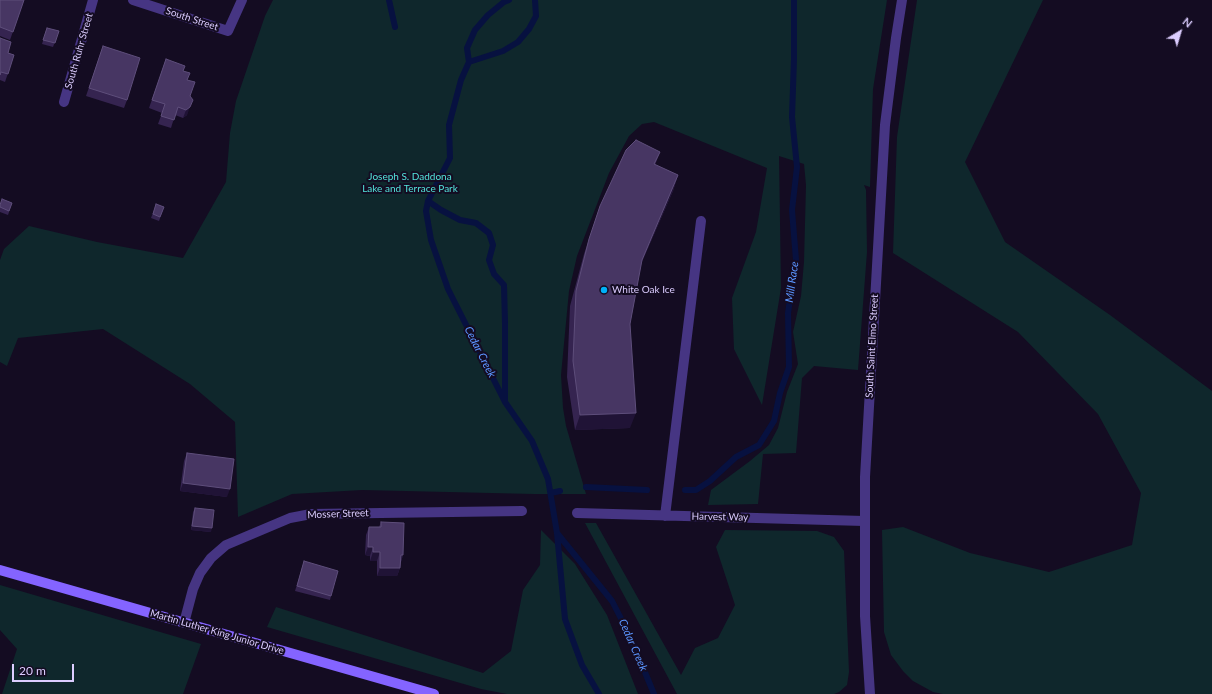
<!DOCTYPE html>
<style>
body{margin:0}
#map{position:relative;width:1212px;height:694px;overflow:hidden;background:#140c22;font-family:Lato,sans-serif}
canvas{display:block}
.north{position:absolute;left:1160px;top:12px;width:40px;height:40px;-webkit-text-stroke:3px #140c22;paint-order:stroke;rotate:38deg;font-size:11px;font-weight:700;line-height:16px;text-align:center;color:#dccdff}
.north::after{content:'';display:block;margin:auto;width:14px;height:18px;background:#dccdff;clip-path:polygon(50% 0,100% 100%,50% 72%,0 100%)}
.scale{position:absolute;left:12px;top:664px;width:62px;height:18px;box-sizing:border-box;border:2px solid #dccdff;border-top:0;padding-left:5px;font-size:12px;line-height:14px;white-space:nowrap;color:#dccdff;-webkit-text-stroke:3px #140c22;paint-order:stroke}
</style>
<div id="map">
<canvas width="1212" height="694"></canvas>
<div class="north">N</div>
<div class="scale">20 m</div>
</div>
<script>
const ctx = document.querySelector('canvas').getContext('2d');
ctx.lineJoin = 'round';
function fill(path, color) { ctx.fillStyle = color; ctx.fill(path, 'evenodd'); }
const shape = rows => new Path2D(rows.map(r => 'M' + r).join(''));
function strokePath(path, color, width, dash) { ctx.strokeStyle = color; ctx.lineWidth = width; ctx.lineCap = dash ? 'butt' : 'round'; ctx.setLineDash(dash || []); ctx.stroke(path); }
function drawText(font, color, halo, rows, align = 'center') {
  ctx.font = font + ' Lato,sans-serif'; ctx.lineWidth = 4; ctx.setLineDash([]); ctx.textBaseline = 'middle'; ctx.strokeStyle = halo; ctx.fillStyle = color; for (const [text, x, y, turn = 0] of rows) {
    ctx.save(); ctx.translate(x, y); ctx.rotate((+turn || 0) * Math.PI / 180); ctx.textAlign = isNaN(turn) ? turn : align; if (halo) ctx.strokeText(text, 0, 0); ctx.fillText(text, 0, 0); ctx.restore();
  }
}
fill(shape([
 [273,0,887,0,873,89,870,187,864,185,866,190,867,252,858,370,814,366,802,378,796,453,763,454,758,504,708,505,711,490,750,461,769,445,778,428,787,392,798,364,793,332,801,296,804,262,806,185,804,164,779,156,781,288,762,405,734,349,732,298,756,232,767,168,654,122,642,124,629,136,609,173,577,256,569,291,561,375,563,408,566,426,586,494,534,494,362,490,292,494,238,517,235,422,190,384,103,329,18,338,7,366,0,362,0,260,4,249,29,226,97,242,183,258,226,182,230,133,236,101,265,16],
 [917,0,1043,0,965,162,1005,242,1110,315,1212,391,1212,694,943,694,933,692,913,681,903,671,891,655,884,632,882,530,903,527,970,553,1049,572,1132,545,1141,493,1098,414,1018,332,893,253,897,137],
 [585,523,596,523,681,675,695,648,718,638,735,605,716,547,725,530,817,531,834,537,844,551,849,672,847,685,839,692,834,694,677,694],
 [541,530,575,564,607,615,638,694,507,694,481,689,267,627,276,607,483,673,511,651,523,590,540,565],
 [0,585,201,644,183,694,2,694,17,649,0,630]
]), '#0f272c');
strokePath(shape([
 [389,0,395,27],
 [509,0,504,2,488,15,475,30,467,48,469,62,461,80,449,125,450,158,428,201,426,211,431,240,448,289,505,402,532,441,548,479,557,533,612,601,629,634,654,694],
 [469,62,503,51,518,42,529,29,536,16,535,0],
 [428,201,441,210,460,220,476,223,489,233,493,245,489,260,494,274,504,285,505,323,505,400],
 [586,487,647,490],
 [685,490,696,490,710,481,736,457,759,445,774,421,780,393,789,367,788,313,796,260,792,210,797,167,792,117,794,59,794,0],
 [551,493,560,491],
 [557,533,565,619,582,665,599,694]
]), '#071140', 6);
strokePath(shape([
 [64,102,93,0],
 [577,513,864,521],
 [665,516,701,221],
 [184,623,193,589,200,573,211,558,226,545,290,518,311,514,522,511]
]), '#463583', 10);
strokePath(shape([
 [133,0,228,31,242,0],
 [870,694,865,616,865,477,885,125,896,38,902,0]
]), '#463583', 10);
strokePath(shape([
 [0,570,434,694]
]), '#8464ff', 10);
fill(shape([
 [0,0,24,0,10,40,0,36],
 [47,28,59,31,53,47,42,44],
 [0,38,8,53,14,55,5,82,0,80],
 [103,46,127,100,124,108,86,96],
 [166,59,183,71,187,80,190,96,187,115,183,118,175,115,171,128,158,124,162,113,149,108],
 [660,152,655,165,678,175,673,191,641,264,630,324,630,428,575,430,567,377,570,306,584,254,600,206],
 [12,203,8,215,0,212,0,205],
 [156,204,164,207,159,221,151,218],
 [187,453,227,497,180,491,184,461],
 [195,508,211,532,191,530,193,512],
 [381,522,403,555,401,562,400,568,397,576,377,576,377,561,370,561,370,556,365,555,366,535,369,527,379,527],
 [304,561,331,596,330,600,295,591]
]), '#352450');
fill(shape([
 [190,107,187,115,183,118,186,110],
 [678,175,673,191,636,275,642,260],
 [636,413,630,428,575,430,580,415],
 [183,483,230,489,227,497,180,491],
 [192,526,212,528,211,532,191,530],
 [368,547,373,547,370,556,365,555],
 [373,552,380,552,377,561,370,561],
 [401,555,403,555,400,564],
 [380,568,400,568,397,576,377,576]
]), '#201336');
const building = shape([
 [0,0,24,0,13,32,0,27,0,0],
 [47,28,59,31,55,43,43,40,47,28],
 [0,38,11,42,8,53,14,55,8,74,1,72,0,75,0,38],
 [103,46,140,58,127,100,89,88,103,46],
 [166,59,185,66,183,71,190,73,187,80,195,82,190,96,193,100,190,107,186,110,178,107,174,120,161,116,165,104,152,100,166,59],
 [636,140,660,152,654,164,678,175,642,260,630,324,636,413,580,415,573,361,576,291,589,239,600,206,626,150,636,140],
 [2,199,12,203,9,211,0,207,0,205,2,199],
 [156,204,164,207,160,217,153,214,156,204],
 [187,453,234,459,230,489,183,483,187,453],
 [195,508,214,510,212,528,192,526,195,508],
 [381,522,404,523,403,555,401,555,400,568,380,568,380,552,373,552,373,547,368,547,369,527,381,527,381,522],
 [304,561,338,571,331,596,297,586,304,561]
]);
fill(building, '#473663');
strokePath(building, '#5e4e7b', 1);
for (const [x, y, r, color] of [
 [604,290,4,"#00b1f8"]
]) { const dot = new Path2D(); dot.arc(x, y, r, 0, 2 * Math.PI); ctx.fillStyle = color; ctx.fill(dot); strokePath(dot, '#140c22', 1.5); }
drawText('10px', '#dccdff', '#140c22', [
 ["South Street",192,19,18],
 ["South Ruhr Street",79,51,-74],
 ["South Saint Elmo Street",872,346,-87],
 ["Mosser Street",338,514,-2],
 ["Harvest Way",720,517,1],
 ["Martin Luther King Junior Drive",217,632,16]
]);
drawText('10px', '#53e4db', '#140c22', [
 ["Joseph S. Daddona",410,177],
 ["Lake and Terrace Park",410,189]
]);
drawText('10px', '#dccdff', '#140c22', [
 ["White Oak Ice",612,290]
], 'left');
drawText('italic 11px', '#5b95ff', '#140c22', [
 ["Mill Race",792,282,-82],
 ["Cedar Creek",480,352,63],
 ["Cedar Creek",633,645,66]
]);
</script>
